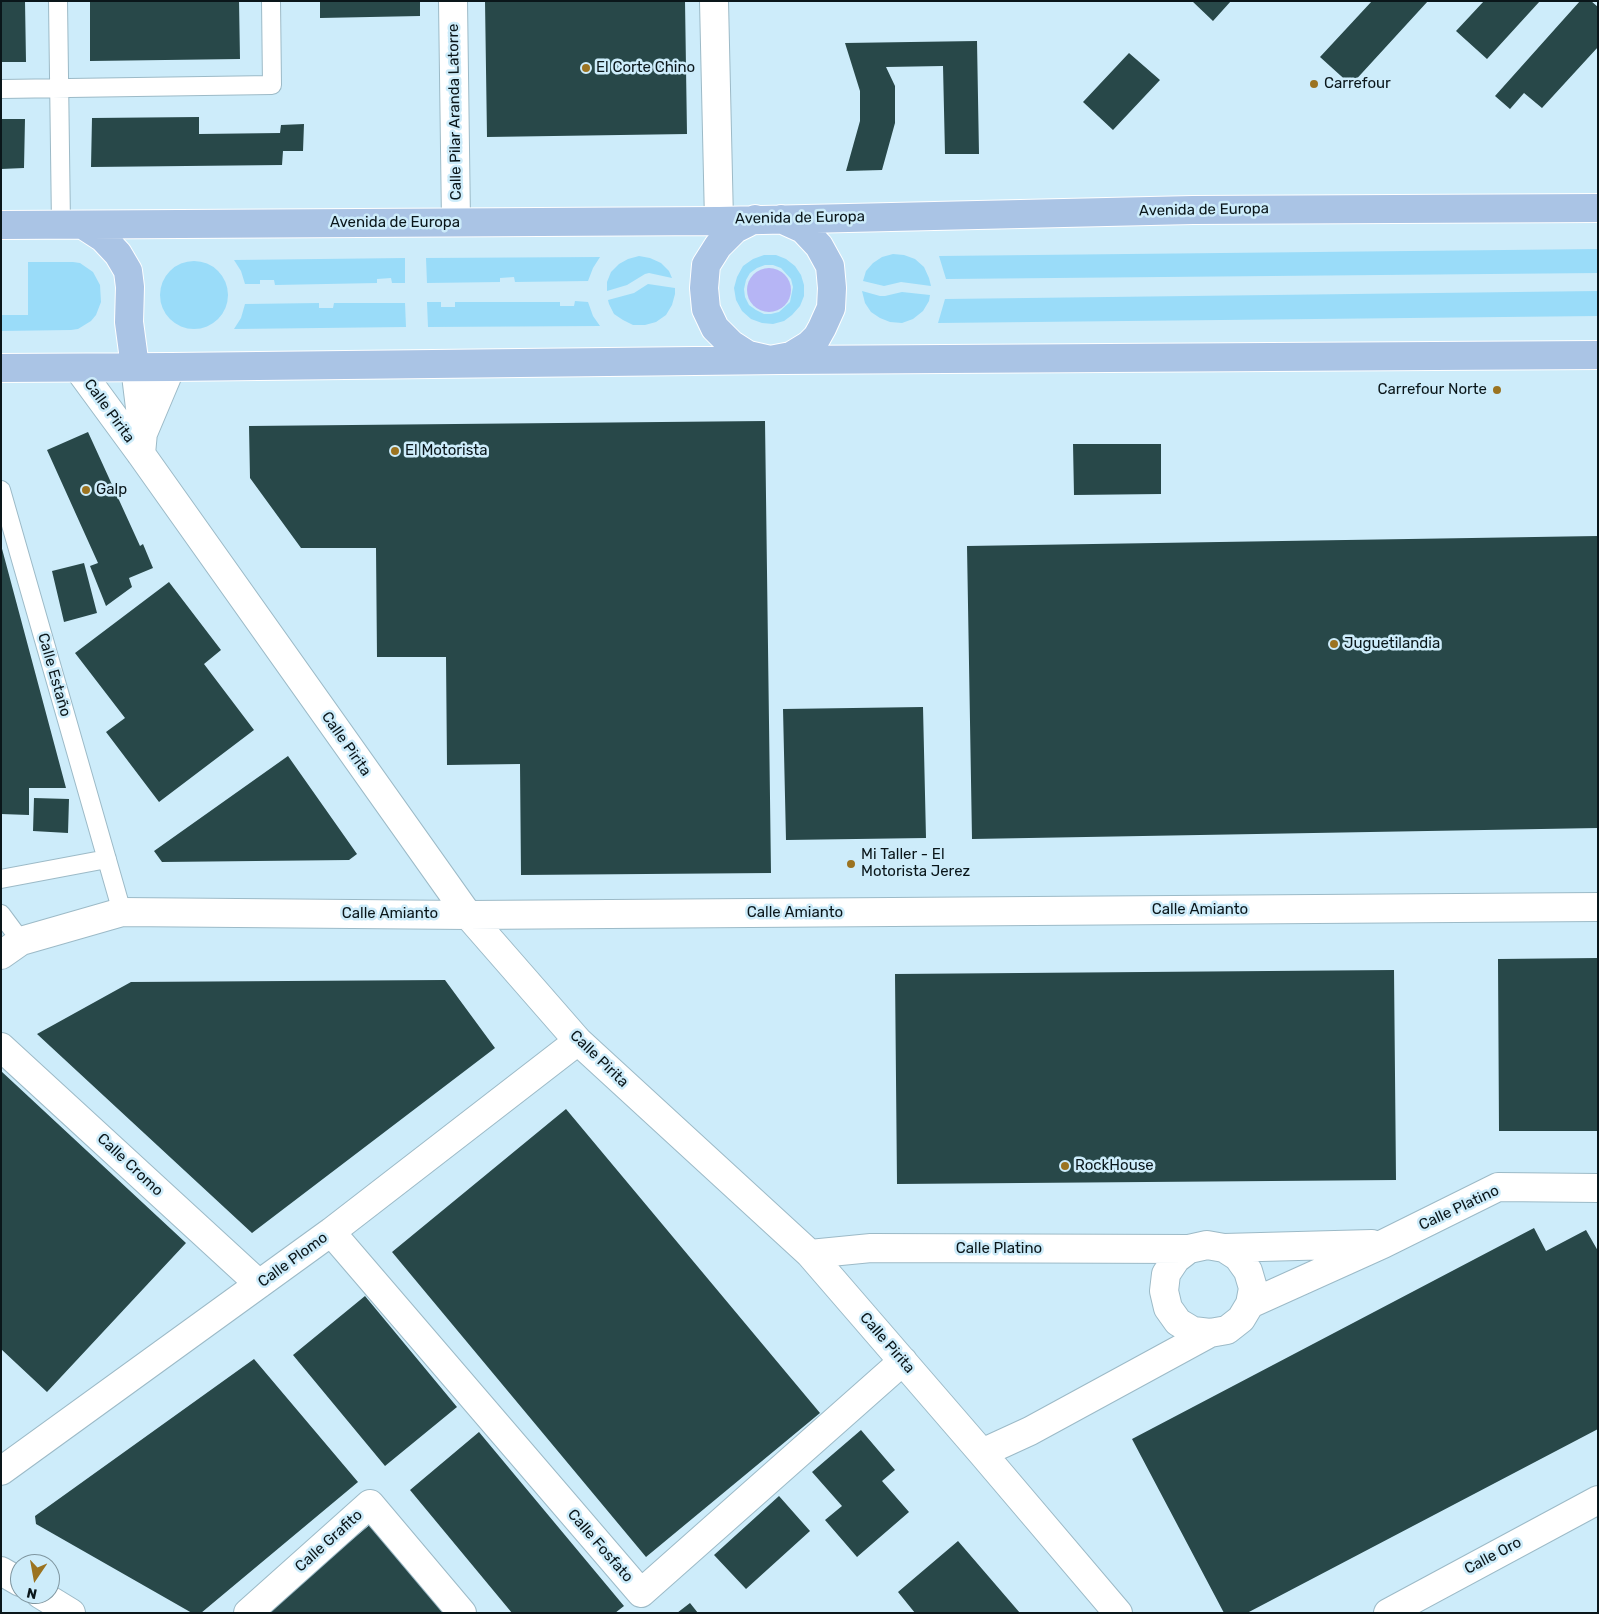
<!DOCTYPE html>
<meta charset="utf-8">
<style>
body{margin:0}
#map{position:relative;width:1599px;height:1614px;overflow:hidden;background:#cdecfa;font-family:Rubik,sans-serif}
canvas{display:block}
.frame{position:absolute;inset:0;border:2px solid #0a161a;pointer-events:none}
.north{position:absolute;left:10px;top:1554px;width:50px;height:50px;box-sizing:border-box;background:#cdecfa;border:1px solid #7f96a0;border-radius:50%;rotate:192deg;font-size:14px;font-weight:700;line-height:20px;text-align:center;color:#0a161a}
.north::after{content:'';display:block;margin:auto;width:18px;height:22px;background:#9b7320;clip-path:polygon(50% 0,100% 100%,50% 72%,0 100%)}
</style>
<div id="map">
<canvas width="1599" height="1614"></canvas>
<div class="frame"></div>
<div class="north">N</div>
</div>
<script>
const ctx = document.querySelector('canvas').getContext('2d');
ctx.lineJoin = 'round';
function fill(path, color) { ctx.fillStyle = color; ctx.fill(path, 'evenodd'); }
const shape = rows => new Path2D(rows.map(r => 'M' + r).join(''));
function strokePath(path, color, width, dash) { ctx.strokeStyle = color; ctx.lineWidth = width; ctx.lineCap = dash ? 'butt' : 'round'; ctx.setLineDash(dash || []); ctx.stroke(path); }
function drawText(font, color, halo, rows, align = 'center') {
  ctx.font = font + ' Rubik,sans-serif'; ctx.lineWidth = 5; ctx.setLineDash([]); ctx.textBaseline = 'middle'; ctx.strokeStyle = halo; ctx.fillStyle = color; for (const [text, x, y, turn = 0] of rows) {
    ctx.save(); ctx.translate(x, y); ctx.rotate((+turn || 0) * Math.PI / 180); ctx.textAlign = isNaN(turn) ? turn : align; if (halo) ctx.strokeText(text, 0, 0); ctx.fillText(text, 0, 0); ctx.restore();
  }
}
fill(shape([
 [1598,249,1598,273,946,279,939,256],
 [893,254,904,255,915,259,924,267,929,278,931,286,901,282,884,286,863,281,866,271,873,263,882,257],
 [764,255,776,255,786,259,795,266,801,275,804,285,804,296,800,306,792,315,784,321,773,324,762,323,751,319,742,311,736,300,734,288,737,277,743,266,753,259],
 [765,265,773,265,781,268,791,279,793,287,790,302,779,312,771,314,764,314,756,310,749,305,745,297,744,289,746,280,750,273,757,268],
 [639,256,650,258,661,263,669,271,672,278,649,273,645,274,627,285,607,291,607,282,611,272,619,264,628,259],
 [600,257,593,268,588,281,515,282,514,277,500,278,500,282,427,283,426,258],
 [405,258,405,283,392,283,391,278,377,279,377,283,275,285,274,280,260,280,260,284,245,284,241,271,234,260],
 '160 295a34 34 0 1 1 68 0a34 34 0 1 1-68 0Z',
 [28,262,73,262,80,263,93,272,100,285,101,302,96,315,91,321,78,329,71,330,1,331,1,315,28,315],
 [648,284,675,288,675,294,672,305,666,315,656,322,645,325,633,325,623,320,614,314,609,304,608,300,634,293],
 [862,291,880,296,885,296,902,292,930,295,929,301,923,311,913,319,902,323,890,322,880,318,871,312,865,303],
 [1598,291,1598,316,938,323,945,299],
 [575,301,588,302,593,316,600,326,428,327,427,302,441,302,441,307,455,307,455,302,560,302,560,306,574,306],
 [319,303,319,308,333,308,334,303,405,303,406,327,234,329,241,318,245,304]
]), '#9adcf9');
fill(shape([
 '747 290a22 22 0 1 1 44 0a22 22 0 1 1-44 0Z'
]), '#b6b5f5');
fill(shape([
 [1,1,25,1,26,62,1,62],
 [90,1,239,1,240,59,90,61],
 [320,1,420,1,420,16,320,18],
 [485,1,685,1,687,134,487,137],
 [1192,1,1231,1,1213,21],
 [1372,1,1428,1,1351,85,1320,57],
 [1484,1,1540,1,1487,59,1456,31],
 [1580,1,1591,1,1598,7,1598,47,1542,108,1524,93,1510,109,1495,96],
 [977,41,979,154,945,154,943,66,886,67,895,86,895,123,882,170,846,171,860,121,860,91,845,43],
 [1129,53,1160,80,1113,130,1083,102],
 [199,117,199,134,280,133,281,125,304,124,303,151,283,151,282,165,91,167,92,118],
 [1,119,25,119,24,168,1,169],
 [765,421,771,873,521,875,520,764,447,765,446,657,377,657,376,548,301,548,250,478,249,426],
 [88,432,140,546,143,544,153,568,129,578,132,587,106,606,90,566,98,563,47,450],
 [1073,444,1161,444,1161,494,1074,495],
 [1598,536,1598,828,972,839,967,546],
 [1,545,66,788,29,788,29,815,1,814],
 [84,563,97,613,64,622,52,571],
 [169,582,221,650,204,664,254,730,159,802,106,732,125,718,75,653],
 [923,707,926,838,786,840,783,709],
 [288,756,357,854,349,860,162,862,154,851],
 [34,798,69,799,68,833,33,831],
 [1598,958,1598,1131,1499,1131,1498,959],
 [1394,970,1396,1180,897,1184,895,974],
 [445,980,495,1048,252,1233,37,1034,131,982],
 [1,1071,186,1243,47,1392,1,1349],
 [566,1109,820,1413,646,1557,392,1252],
 [1534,1228,1546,1251,1586,1230,1598,1251,1598,1429,1247,1613,1224,1613,1132,1439],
 [365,1296,457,1407,385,1466,293,1355],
 [254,1359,358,1482,201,1613,192,1613,36,1524,35,1516],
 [861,1430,895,1470,882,1481,909,1512,857,1557,825,1520,842,1506,812,1472],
 [479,1432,624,1606,615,1613,512,1613,410,1490],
 [779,1496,810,1531,746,1589,714,1555],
 [372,1523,446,1613,264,1613],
 [958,1541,1020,1613,915,1613,898,1592],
 [690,1603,698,1613,677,1613]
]), '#284849');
const service = shape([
 [58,1,61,225],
 [1,89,272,85,271,1],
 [1,490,122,912],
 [1,879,107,859],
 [1,914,21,941]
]);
const minor = shape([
 [453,1,456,222],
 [714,1,719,221],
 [135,367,143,432,141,454],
 [78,368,141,454,468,915,578,1041,810,1254,982,1453,1118,1613],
 [144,431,171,367],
 [1,955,21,941,122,912,468,915,1598,907],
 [1,1047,259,1284],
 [331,1232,641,1593,903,1361],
 [1224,1248,1372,1244],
 [810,1254,871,1248,1189,1249],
 [1250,1304,1383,1244,1498,1187,1598,1188],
 [982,1453,1030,1431,1210,1333,1227,1330,1241,1319,1250,1304,1253,1288,1248,1271,1238,1257,1224,1248,1207,1245,1189,1249,1176,1259,1166,1274,1164,1291,1168,1308,1178,1322,1193,1331,1210,1333],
 [1,1471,331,1232,578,1041],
 [1,1571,20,1582],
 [40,1594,71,1613],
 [248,1613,370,1504,462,1613],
 [1388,1613,1598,1500]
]);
const primary = shape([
 [755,219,735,229,718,246,706,265,704,288,706,309,715,328,731,344,748,355,770,360,791,356,809,345,817,337,822,328,831,308,832,288,830,266,819,246,803,229,781,219],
 [1,225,719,221,1193,210,1598,208],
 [83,225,103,238,118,254,128,271,130,287,129,322,135,367],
 [1,368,171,367,782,360,1598,355]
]);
strokePath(service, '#9cbac7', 20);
strokePath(minor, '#9cbac7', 30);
strokePath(primary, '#fff', 30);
strokePath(service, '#fff', 18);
strokePath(minor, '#fff', 28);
strokePath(primary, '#aac4e5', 28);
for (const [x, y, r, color] of [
 [586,68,5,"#9b7320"],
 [1314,84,5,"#9b7320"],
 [1497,390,5,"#9b7320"],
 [395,451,5,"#9b7320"],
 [86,490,5,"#9b7320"],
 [1334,644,5,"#9b7320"],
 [851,864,5,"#9b7320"],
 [1065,1166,5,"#9b7320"]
]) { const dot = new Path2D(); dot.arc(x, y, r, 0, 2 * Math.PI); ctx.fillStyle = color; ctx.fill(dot); strokePath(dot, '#cdecfa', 2); }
drawText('15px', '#0a161a', '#cdecfa', [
 ["El Corte Chino",596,68],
 ["Carrefour",1324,84],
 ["Carrefour Norte",1487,390,"right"],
 ["El Motorista",405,451],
 ["Galp",96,490],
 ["Juguetilandia",1344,644],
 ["Mi Taller - El",861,855],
 ["Motorista Jerez",861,872],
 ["RockHouse",1075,1166]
], 'left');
drawText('15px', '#0a161a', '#cdecfa', [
 ["Calle Pilar Aranda Latorre",455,112,-91],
 ["Avenida de Europa",1204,210,-1],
 ["Avenida de Europa",800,218,-1],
 ["Avenida de Europa",395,223],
 ["Calle Pirita",109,411,54],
 ["Calle Estaño",54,675,74],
 ["Calle Pirita",346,744,55],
 ["Calle Amianto",1200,910],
 ["Calle Amianto",795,913],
 ["Calle Amianto",390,914],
 ["Calle Pirita",599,1059,44],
 ["Calle Cromo",130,1165,43],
 ["Calle Platino",1459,1208,-25],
 ["Calle Platino",999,1249],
 ["Calle Plomo",293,1260,-36],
 ["Calle Pirita",887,1343,49],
 ["Calle Grafito",329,1541,-42],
 ["Calle Fosfato",600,1546,49],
 ["Calle Oro",1493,1556,-28]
]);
</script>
